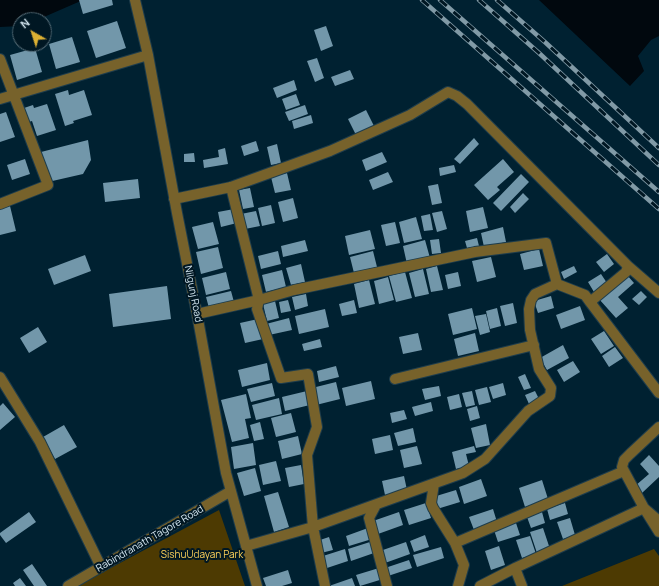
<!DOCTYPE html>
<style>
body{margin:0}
#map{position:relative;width:659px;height:586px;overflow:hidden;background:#002131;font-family:Manrope,sans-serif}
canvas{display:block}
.north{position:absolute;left:12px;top:12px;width:40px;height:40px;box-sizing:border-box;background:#001723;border:1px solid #546a75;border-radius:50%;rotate:321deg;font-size:11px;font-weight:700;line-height:16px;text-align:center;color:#d3e6f0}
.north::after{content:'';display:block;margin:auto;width:14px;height:18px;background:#ddb133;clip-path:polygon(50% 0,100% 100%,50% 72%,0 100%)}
</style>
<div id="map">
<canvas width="659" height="586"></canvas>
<div class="north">N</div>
</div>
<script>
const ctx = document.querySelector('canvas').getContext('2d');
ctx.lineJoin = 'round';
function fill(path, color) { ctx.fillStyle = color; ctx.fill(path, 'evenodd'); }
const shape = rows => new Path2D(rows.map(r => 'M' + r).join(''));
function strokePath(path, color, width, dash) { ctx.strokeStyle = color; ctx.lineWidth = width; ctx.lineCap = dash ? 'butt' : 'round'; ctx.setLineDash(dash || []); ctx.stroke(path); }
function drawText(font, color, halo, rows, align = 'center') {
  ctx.font = font + ' Manrope,sans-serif'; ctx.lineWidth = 4; ctx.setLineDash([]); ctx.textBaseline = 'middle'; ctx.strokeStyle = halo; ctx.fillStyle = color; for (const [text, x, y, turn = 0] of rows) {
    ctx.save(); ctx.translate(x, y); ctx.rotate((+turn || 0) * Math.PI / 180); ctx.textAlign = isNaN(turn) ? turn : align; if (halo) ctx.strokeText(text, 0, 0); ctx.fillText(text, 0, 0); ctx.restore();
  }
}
fill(shape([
 [219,510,245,586,77,586],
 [654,549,659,556,659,586,562,586]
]), '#4d3a02');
fill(shape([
 [0,0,83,0,37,20,20,20,20,26,0,27],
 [539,0,659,0,659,36,651,40,638,56,644,71,630,86]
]), '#01080e');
fill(shape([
 [79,0,112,0,113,5,83,14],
 [117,21,126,48,96,58,87,31],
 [326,26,333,46,321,51,314,30],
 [72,37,80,62,56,69,49,44],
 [35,48,42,72,17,80,10,55],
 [317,58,324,78,315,82,307,61],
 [350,70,354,79,335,86,331,77],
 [294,80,297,90,277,98,273,88],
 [68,90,69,95,84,90,92,115,73,121,74,123,65,126,55,94],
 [296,94,300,105,286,110,282,99],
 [47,104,56,130,37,136,32,121,26,123,21,109,33,105,34,108],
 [305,105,308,114,289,121,285,112],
 [366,110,374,126,356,135,348,119],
 [6,112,15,137,0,142,0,114],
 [311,115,313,123,294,129,292,121],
 [474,138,479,144,460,164,454,159],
 [88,140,91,160,83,174,48,182,41,152],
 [256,141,259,151,244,156,241,146],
 [277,144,281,163,271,165,267,147],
 [225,148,228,164,204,168,203,160,219,157,218,150],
 [382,152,387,162,366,171,362,160],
 [194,153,195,162,184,162,184,154],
 [25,159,30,174,12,180,7,165],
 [503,159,514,172,497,187,500,190,488,200,474,185],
 [454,165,456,172,440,176,439,168],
 [388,172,393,182,373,190,369,180],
 [287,173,291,190,275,193,271,177],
 [521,174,529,182,501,211,493,203],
 [138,179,140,198,105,202,103,183],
 [438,184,442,203,432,205,428,186],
 [250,188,254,207,243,209,239,190],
 [523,193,529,199,515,213,510,207],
 [293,198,298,218,283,222,278,202],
 [271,205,275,223,262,226,258,208],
 [10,206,16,231,0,235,0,208],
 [483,207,488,228,470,232,466,211],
 [234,209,237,223,221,227,218,212],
 [256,211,260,226,245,229,241,214],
 [442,211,447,229,437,232,432,213],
 [430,214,433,230,424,231,421,216],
 [416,217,422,239,404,243,399,222],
 [213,222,219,244,198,249,192,227],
 [395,222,400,243,386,246,381,225],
 [503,227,506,242,484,247,481,233],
 [370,230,375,249,349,255,345,236],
 [477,238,479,246,467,248,465,241],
 [439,239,441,253,432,254,430,240],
 [305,240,308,251,283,257,281,246],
 [425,240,430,258,407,264,403,246],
 [218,247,223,268,201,274,196,252],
 [539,249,543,266,524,270,520,254],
 [278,251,281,264,261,269,258,256],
 [373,251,377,267,354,273,350,257],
 [607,254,614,264,604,272,596,262],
 [85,255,91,271,54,285,48,269],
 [491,257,496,277,477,282,472,261],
 [301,264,305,282,291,285,286,268],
 [437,266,443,290,431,292,426,269],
 [574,266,577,272,564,279,561,272],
 [423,269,429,294,415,297,409,273],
 [282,270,286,287,266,292,262,275],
 [226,272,230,289,206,295,202,278],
 [405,272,412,298,396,302,389,276],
 [458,272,461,286,448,289,445,275],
 [601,274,607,283,594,292,588,282],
 [627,275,634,283,618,297,628,308,616,318,599,299],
 [388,277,394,300,379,304,374,281],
 [369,280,375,304,359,308,354,284],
 [167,286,171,319,113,327,109,294],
 [231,291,234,302,209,308,206,297],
 [641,291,647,297,639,305,632,299],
 [306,294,308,306,295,310,292,297],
 [551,296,554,308,538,313,534,301],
 [288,300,291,311,281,313,279,302],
 [354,300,357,313,342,316,339,304],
 [275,301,279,318,267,321,263,304],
 [513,303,517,323,505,326,500,306],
 [580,306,585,320,561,329,556,315],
 [472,308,477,329,453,335,448,314],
 [497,308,501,326,490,329,486,311],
 [325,309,329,327,299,334,295,316],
 [486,314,490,332,480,335,475,316],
 [289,318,292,330,269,335,266,324],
 [258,319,263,339,245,343,240,323],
 [38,327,47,342,29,353,20,338],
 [604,331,614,346,601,354,591,339],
 [418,333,422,350,403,354,399,337],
 [475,333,479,351,458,356,454,339],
 [320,339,322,347,304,351,302,344],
 [563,345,569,358,547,370,540,358],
 [615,347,623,358,609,367,602,356],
 [573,361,580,372,564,382,557,370],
 [267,363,270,380,242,387,238,370],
 [336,366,339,377,319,382,317,371],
 [525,374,531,388,524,390,518,377],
 [371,381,375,399,346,406,342,388],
 [336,382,340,399,316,405,312,388],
 [272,383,275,396,251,402,247,389],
 [503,383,506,395,493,399,489,387],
 [439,386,441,396,425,400,422,389],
 [487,387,491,402,479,405,475,390],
 [307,391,310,405,285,411,282,397],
 [472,391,475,405,466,407,462,393],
 [535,391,539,399,529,404,525,395],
 [246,394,251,418,245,419,249,438,232,442,221,400],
 [459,394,462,407,450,410,447,397],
 [279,398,282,414,256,420,252,405],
 [431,402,433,411,415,416,412,407],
 [3,403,15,417,0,430,0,406],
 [477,406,480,418,470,421,467,409],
 [404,410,407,419,392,423,390,413],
 [291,413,296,432,276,437,271,418],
 [260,422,264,439,254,441,250,425],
 [486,424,490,445,476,448,471,428],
 [64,425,77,447,55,459,43,437],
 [413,428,416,442,398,446,394,433],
 [390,435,393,450,375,454,372,439],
 [298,436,302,454,282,459,278,441],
 [253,443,256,465,234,469,231,447],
 [417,446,422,464,404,468,400,450],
 [474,446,476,452,466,454,469,466,456,469,452,452],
 [649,455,659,466,659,477,642,493,635,486,649,474,640,464],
 [276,461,281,481,263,485,259,465],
 [301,465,304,484,289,487,285,468],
 [255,468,261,491,244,496,237,473],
 [404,476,407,490,385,495,382,481],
 [481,479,487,496,464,504,459,487],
 [542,480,548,499,525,507,519,488],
 [456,490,460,502,437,509,433,497],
 [278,492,289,527,274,532,264,496],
 [426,503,431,518,409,525,404,510],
 [565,503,568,514,550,520,547,509],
 [493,509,497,522,474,530,469,517],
 [29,512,36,522,6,543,0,535,0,533],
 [399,512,403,525,378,534,373,521],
 [542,512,545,523,531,528,527,517],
 [570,518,575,535,563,539,557,522],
 [516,523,520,535,498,542,494,530],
 [368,528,372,539,349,546,346,536],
 [543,528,550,549,537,553,530,532],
 [425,535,429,547,414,552,410,541],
 [530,536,536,554,522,558,516,540],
 [329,537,333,550,321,553,317,541],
 [370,542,374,553,351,561,348,549],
 [406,542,410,554,385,563,380,551],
 [499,546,505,565,491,570,485,551],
 [441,547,444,558,417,567,413,555],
 [345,549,348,561,327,568,323,556],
 [409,560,412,568,388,576,385,568],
 [32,564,47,586,34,586,23,570],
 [379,568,383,579,360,586,356,575],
 [288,570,292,583,282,586,266,586,263,578],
 [20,578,26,586,15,586,13,583],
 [352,578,355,586,329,586]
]), '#7297aa');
const minor = shape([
 [135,0,148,55,177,213,197,314,226,473,257,586],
 [0,59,48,185,0,204],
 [0,99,148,55],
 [231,187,259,300,257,309,281,378,308,374,317,427,307,455,313,527,325,586],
 [174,199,231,187,330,151,410,115,448,92,457,96,467,104,628,266,659,293],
 [628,266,626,272,590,302,659,393],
 [197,314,259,300,294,290,475,252,546,243,557,284,585,295,590,302],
 [0,377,40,442,101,567],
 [395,379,534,345],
 [659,427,630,454,624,460,622,467,644,508,659,532],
 [434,484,431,503,433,508,455,543,464,565,458,586],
 [376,505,369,518,387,586],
 [455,543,624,471],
 [246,546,313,527,463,473,485,459,528,411,550,396,551,388,539,369,530,330,529,309,531,300,535,294,557,284],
 [515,568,522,586],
 [68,586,231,491],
 [480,586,515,568,644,508,659,521]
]);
strokePath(minor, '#1e3d4c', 12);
strokePath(minor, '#77622b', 10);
const rail = shape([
 [422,0,659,209],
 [440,0,659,192],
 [479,0,539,53,659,165],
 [497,0,546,43,659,148]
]);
strokePath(rail, '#819aa6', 4.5);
strokePath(rail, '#001723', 3, [9]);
drawText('10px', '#d3e6f0', '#001723', [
 ["Nilgunj Road",193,294,79],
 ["Rabindranath Tagore Road",150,539,-30]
]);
drawText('10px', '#fcd058', '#001723', [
 ["SishuUdayan Park",202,555]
]);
</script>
